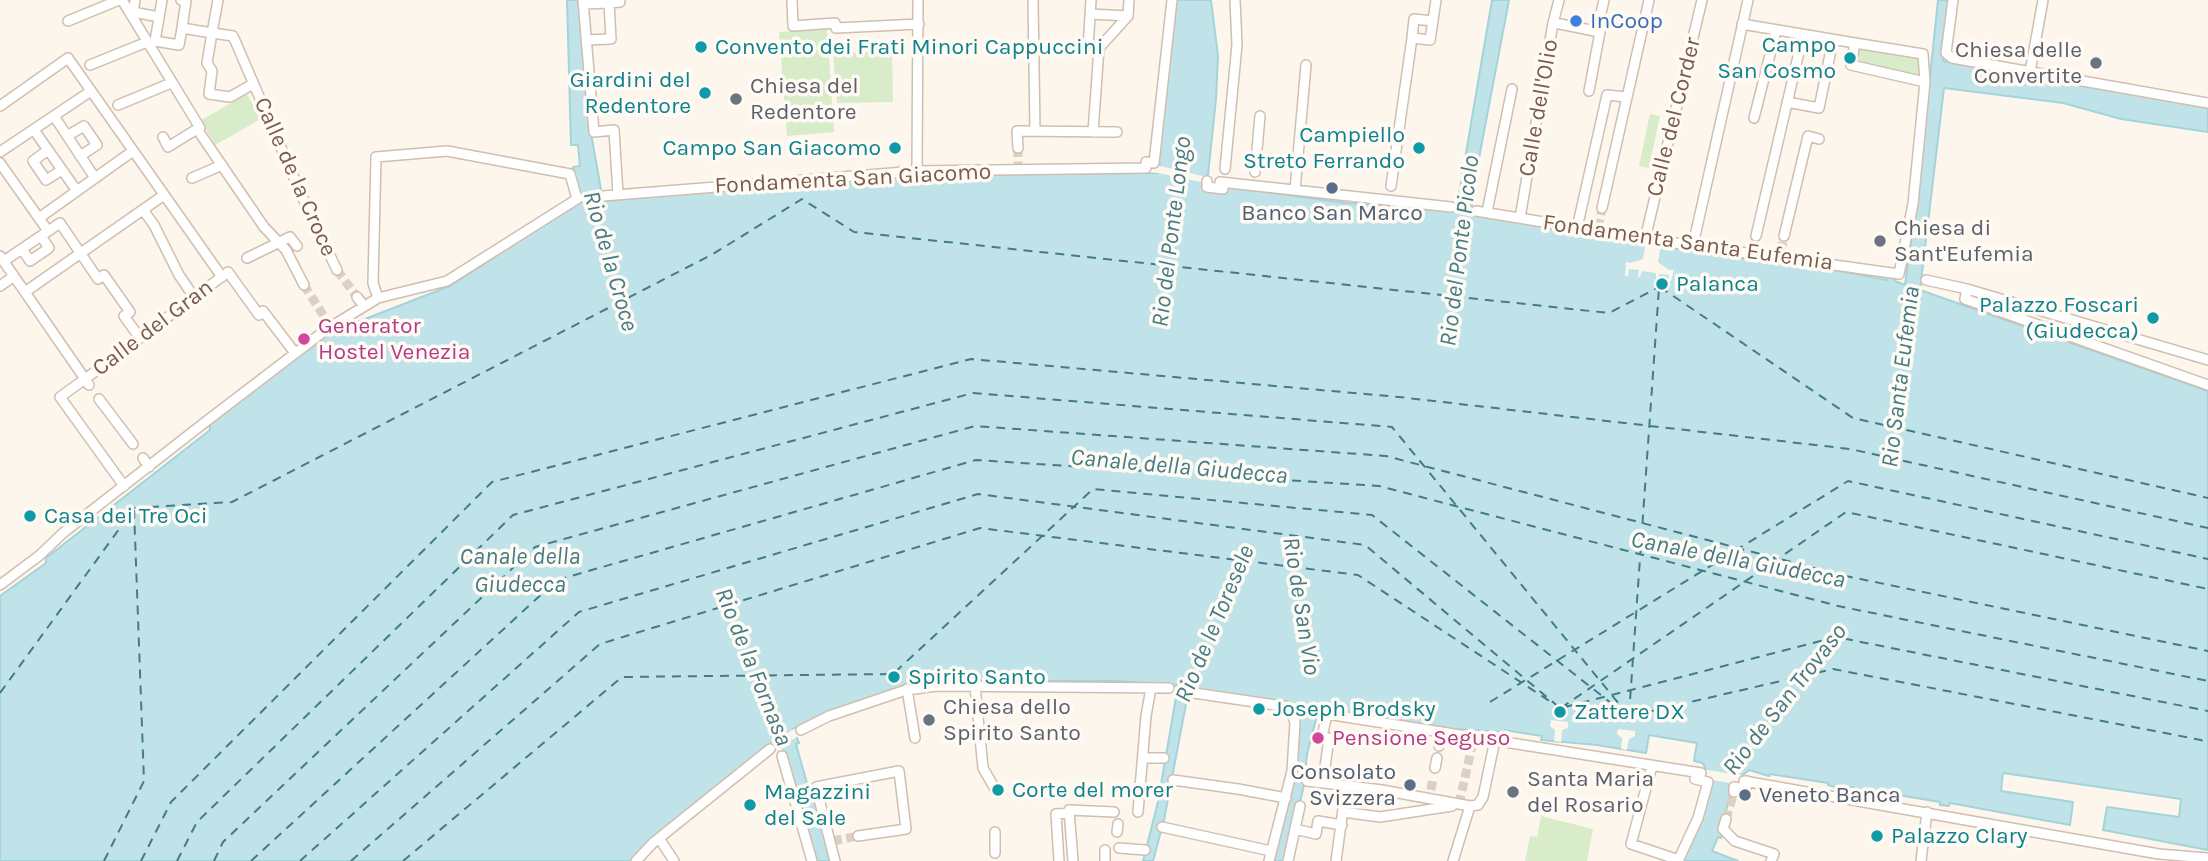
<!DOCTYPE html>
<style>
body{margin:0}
canvas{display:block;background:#fdf6ec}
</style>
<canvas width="2208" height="861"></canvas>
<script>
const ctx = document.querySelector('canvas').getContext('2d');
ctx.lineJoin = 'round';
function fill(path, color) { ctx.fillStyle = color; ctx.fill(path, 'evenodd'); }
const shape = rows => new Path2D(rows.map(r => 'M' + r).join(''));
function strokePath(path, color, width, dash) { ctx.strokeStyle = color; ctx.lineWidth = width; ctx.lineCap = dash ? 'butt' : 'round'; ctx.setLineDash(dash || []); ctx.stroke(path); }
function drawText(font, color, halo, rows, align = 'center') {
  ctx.font = font + ' Karla,sans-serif'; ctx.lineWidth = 7; ctx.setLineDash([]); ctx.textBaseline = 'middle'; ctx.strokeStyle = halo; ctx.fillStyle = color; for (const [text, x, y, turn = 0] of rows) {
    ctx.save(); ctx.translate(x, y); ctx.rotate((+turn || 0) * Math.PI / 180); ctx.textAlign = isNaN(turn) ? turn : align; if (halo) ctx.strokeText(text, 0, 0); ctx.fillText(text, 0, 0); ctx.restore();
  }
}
fill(shape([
 [827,28,834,132,787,136,779,32],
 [1856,47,1920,58,1922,79,1853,64],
 [892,50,893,102,837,103,833,54],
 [247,94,261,119,215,145,201,120],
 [1650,114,1660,116,1649,168,1639,166],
 [1541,816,1593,829,1587,861,1525,861,1530,836,1537,837]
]), '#d8ecc9');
const water = shape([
 [567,0,581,0,592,139,603,201,721,187,921,175,1158,173,1160,163,1157,162,1172,20,1176,0,1211,0,1218,56,1216,99,1207,184,1346,203,1410,207,1454,212,1457,206,1492,0,1509,0,1475,179,1471,215,1720,256,1835,270,1887,280,1888,277,1895,278,1895,281,1905,285,1918,192,1938,0,1951,0,1943,61,2208,107,2208,132,2121,119,2063,103,1944,88,1920,290,2208,391,2208,850,2103,830,2107,807,2179,817,2181,799,2003,773,2001,791,2073,802,2070,825,1950,803,1949,806,1940,805,1940,802,1886,793,1885,795,1878,793,1878,791,1836,785,1835,787,1828,785,1828,783,1770,774,1769,776,1749,770,1733,783,1724,819,1724,831,1721,838,1718,837,1712,851,1738,861,1681,861,1710,780,1703,763,1694,761,1697,743,1649,735,1646,753,1597,745,1541,740,1542,736,1504,730,1503,732,1453,729,1319,708,1307,754,1304,785,1286,861,1271,861,1294,760,1300,705,1189,688,1164,820,1153,861,1143,861,1158,802,1178,686,1119,681,935,681,908,685,828,712,793,729,799,743,796,744,808,787,812,787,832,861,814,861,775,740,651,839,631,861,0,861,0,596,46,563,46,558,210,430,210,424,329,333,450,286,576,204,571,172,574,172,573,167,580,166,578,145,571,145,567,0]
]);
fill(water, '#bfe3e8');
strokePath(water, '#a5d3da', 2);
fill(shape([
 [1156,165,1211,178,1211,181,1220,182,1220,186,1158,173,1146,172,1146,169,1155,169],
 [1646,243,1661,245,1658,262,1669,270,1674,270,1671,281,1668,281,1669,275,1659,274,1658,279,1656,279,1656,273,1642,271,1640,277,1638,277,1639,270,1629,269,1628,276,1625,276,1626,262,1631,263,1643,259],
 [1289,703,1327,709,1327,713,1321,712,1319,717,1296,714,1296,708,1289,707],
 [1551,720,1568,722,1568,728,1562,730,1561,742,1554,741,1555,730,1550,726],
 [799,726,800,729,797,730,800,735,781,747,784,755,781,756,774,744,770,748,767,746],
 [1618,729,1635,731,1635,736,1629,739,1627,750,1621,749,1622,738,1617,734],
 [1701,769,1745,776,1745,777,1737,784,1705,779]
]), '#fdf6ec');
strokePath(shape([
 [1660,287,1853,418,2208,498],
 [134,508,232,502,713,254,802,199,854,232,1609,313,1659,287],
 [0,693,133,510],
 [1490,702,1848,481,2208,559],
 [1565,707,1836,637,2208,711],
 [1561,708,1846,512,2208,589],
 [1629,715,1659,288],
 [1630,716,1833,669,2201,740,2208,744],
 [104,861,144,781,134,509],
 [141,861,171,802,492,482,971,359,1399,397,1850,449,2208,528],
 [177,861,197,822,513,515,973,393,1392,427,1629,716],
 [214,861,223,842,535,547,975,426,1386,456,1841,575,2208,651],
 [251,861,557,580,976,460,1379,486,1838,606,2208,681],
 [300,861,579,612,978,494,1365,545,1560,708],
 [351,861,600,644,980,528,1358,575,1551,702],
 [403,861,622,677,893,674,1093,489,1372,515,1625,714]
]), '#437c86', 2, [9, 7]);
strokePath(shape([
 [1018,148,1018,165],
 [1598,228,1602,208],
 [1754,247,1756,236],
 [1781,251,1784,236],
 [337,270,357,297],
 [304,285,327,321],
 [1431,790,1433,778],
 [1459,804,1474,737],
 [1726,819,1734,792],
 [833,841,858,836]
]), '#dcd0c4', 9, [9, 4.5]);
const pedestrian = shape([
 [122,0,200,128,197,129,264,227,286,250,304,285],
 [135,0,133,12,159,17],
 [162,0,155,41,179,45,182,28],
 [181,0,186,1,182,28,212,33,207,63,212,71,209,94,230,97,253,84],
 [218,0,212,33,233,36,308,210,337,270],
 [583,0,594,132,614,130,618,194],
 [792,0,793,26,835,23,836,28,919,24],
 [1033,0,1035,131],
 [1091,0,1088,48,1099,48],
 [1953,0,1946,53,1952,58,2208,103],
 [609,3,620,2],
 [584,4,609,3,611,39,586,40],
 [1090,14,1128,16],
 [68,21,119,0],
 [1433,21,1414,19,1412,38,1430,40,1436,0],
 [1555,23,1600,32,1589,91],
 [1742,24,1855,43],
 [1597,31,1604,0],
 [1855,43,1923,54,1925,82,1851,65,1855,43],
 [90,65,147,42],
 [2030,72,2043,0],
 [1787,102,1819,108,1833,40],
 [118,105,171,83],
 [0,106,68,58,222,277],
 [54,116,95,178],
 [1754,118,1776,31],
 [34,130,77,191],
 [1093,132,1099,48,1128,16,1129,0],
 [67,136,84,126,97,145,80,156],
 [163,137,168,147,197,129],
 [1018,148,1017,131,1117,132],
 [48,150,33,161,46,180,62,170],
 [0,152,91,91],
 [0,163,48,231],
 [1225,169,1237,45,1235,0],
 [917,171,918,0],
 [1255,172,1260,116],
 [192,178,222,165],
 [1207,181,1207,187,1223,189,1223,185],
 [1220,182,1451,207],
 [1391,186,1412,38],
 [1295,190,1306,65],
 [603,196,917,171,1146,168,1146,162,1154,163,1172,0],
 [585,198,592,197],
 [1461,208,1467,209],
 [1602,208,1649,0],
 [143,210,154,225,179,275,194,297],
 [1476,211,1654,240,1899,274,1913,204,1925,82],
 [1487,212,1512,89],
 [39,218,133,151],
 [1520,218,1553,23,1559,0],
 [1577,228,1607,95,1626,97],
 [1756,236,1803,35],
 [1784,236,1808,136,1819,139],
 [1645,239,1702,0],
 [1693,245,1748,0],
 [22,249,30,261,49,248,41,236],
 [0,256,85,379,60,397,124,486],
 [247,258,290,237,297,246],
 [4,261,60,223,98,279,104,275,130,312,124,316,140,338],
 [1926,280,1967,289,2208,360],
 [0,286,14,276],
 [1967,289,1965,299,2208,385],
 [25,292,164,195],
 [357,297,364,306],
 [89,385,85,379,228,272,259,315,263,311,295,353],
 [99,399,133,444],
 [143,458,149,467],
 [0,585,40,555,63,533,204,423,327,329,378,298,447,281,577,199,570,174,447,151,376,157,373,283,378,298],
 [975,686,983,768,995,789],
 [907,689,915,738],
 [1194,693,1289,707,1295,722,1292,771,1269,861],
 [801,730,829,716,906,690,937,686,1169,688],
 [1439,746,1441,732],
 [782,756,812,861],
 [1143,758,1164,758],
 [1652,766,1631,844,1679,860],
 [1325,767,1329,738,1322,737,1327,714,1701,773],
 [1435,768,1437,758],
 [1173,780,1238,789,1286,798],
 [1307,781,1382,790,1470,806,1453,861],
 [1744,781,2159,854,2208,858],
 [1140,788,1146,716,1151,688],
 [1734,792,1734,787,1746,789,1747,781],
 [1470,806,1478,805,1483,797,1495,740],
 [1138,812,1139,800],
 [1343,812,1380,817,1452,806],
 [1726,819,1723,829,1735,841,1774,854,1771,861],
 [1162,827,1271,851],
 [1295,829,1316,834,1318,821,1342,825],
 [995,832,995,853],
 [1117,832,1118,824],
 [659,838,674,861],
 [1119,848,1145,850],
 [1105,850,1105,861],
 [636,861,653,843,770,749],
 [835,861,816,787,899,771,906,829,858,836],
 [1059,861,1056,814,1069,813],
 [1073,861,1069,810,1114,812],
 [1288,861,1300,806],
 [1336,861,1346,787],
 [1678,861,1698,818,1708,782,1695,779,1696,773],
 [1921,861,1927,812]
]);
strokePath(pedestrian, '#d1beb0', 12);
strokePath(pedestrian, '#fff', 9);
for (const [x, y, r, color] of [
 [1576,21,7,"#3f7fe0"],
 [701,47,7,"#0f9aa8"],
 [1850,58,7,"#0f9aa8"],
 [2096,63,7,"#6b7280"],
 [705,93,7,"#0f9aa8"],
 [736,99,7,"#6b7280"],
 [895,148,7,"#0f9aa8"],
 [1419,148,7,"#0f9aa8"],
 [1332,188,7,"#5c6f8a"],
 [1880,241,7,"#6b7280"],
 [1662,284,7,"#0f9aa8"],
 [2153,318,7,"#0f9aa8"],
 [304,339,7,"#d1479c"],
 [30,516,7,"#0f9aa8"],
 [894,677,7,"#0f9aa8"],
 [1259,709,7,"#0f9aa8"],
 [1560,712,7,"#0f9aa8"],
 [929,720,7,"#6b7280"],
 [1318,738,7,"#d1479c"],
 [1410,785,7,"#5c6f8a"],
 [998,790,7,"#0f9aa8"],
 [1513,792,7,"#6b7280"],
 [1745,795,7,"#5c6f8a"],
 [750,805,7,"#0f9aa8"],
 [1877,836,7,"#0f9aa8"]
]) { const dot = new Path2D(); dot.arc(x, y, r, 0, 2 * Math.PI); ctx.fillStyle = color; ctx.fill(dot); strokePath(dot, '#fffaf3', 2.5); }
drawText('23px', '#366cbe', '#fffaf3', [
 ["InCoop",1590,21]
], 'left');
drawText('23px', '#0d838f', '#fffaf3', [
 ["Campo",1836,45,"right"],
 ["San Cosmo",1836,71,"right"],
 ["Convento dei Frati Minori Cappuccini",715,47],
 ["Giardini del",691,80,"right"],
 ["Redentore",691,106,"right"],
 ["Campiello",1405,135,"right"],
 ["Streto Ferrando",1405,161,"right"],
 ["Campo San Giacomo",881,148,"right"],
 ["Palanca",1676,284],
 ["Palazzo Foscari",2139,305,"right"],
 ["(Giudecca)",2139,331,"right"],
 ["Casa dei Tre Oci",44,516],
 ["Spirito Santo",908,677],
 ["Joseph Brodsky",1273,709],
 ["Zattere DX",1574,712],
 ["Corte del morer",1012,790],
 ["Magazzini",764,792],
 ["del Sale",764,818],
 ["Palazzo Clary",1891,836]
], 'left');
drawText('23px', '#5b616d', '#fffaf3', [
 ["Chiesa delle",2082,50,"right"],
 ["Convertite",2082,76,"right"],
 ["Chiesa del",750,86],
 ["Redentore",750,112],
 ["Chiesa di",1894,228],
 ["Sant'Eufemia",1894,254],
 ["Chiesa dello",943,707],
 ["Spirito Santo",943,733],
 ["Santa Maria",1527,779],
 ["del Rosario",1527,805]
], 'left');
drawText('23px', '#7a5c4d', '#fffaf3', [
 ["Calle dell'Olio",1539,108,-80],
 ["Calle del Corder",1674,117,-76],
 ["Calle de la Croce",295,177,66],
 ["Fondamenta San Giacomo",853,179,-3],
 ["Fondamenta Santa Eufemia",1688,243,8],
 ["Calle del Gran",153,328,-37]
]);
drawText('23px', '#4e5e75', '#fffaf3', [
 ["Banco San Marco",1332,213],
 ["Consolato",1396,772,"right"],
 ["Svizzera",1396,798,"right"],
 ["Veneto Banca",1759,795,"left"]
]);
drawText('23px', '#b23c85', '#fffaf3', [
 ["Generator",318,326],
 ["Hostel Venezia",318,352],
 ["Pensione Seguso",1332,738]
], 'left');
drawText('italic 24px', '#437c86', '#fffaf3', [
 ["Rio del Ponte Longo",1172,232,-83],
 ["Rio del Ponte Picolo",1460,251,-83],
 ["Rio de la Croce",610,261,74],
 ["Rio Santa Eufemia",1901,377,-83],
 ["Canale della Giudecca",1179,467,5],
 ["Canale della",520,557],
 ["Giudecca",520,585],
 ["Canale della Giudecca",1738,560,11],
 ["Rio de San Vio",1301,606,81],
 ["Rio de le Toresele",1215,624,-67],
 ["Rio de la Fornasa",753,667,68],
 ["Rio de San Trovaso",1785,700,-52]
]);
</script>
